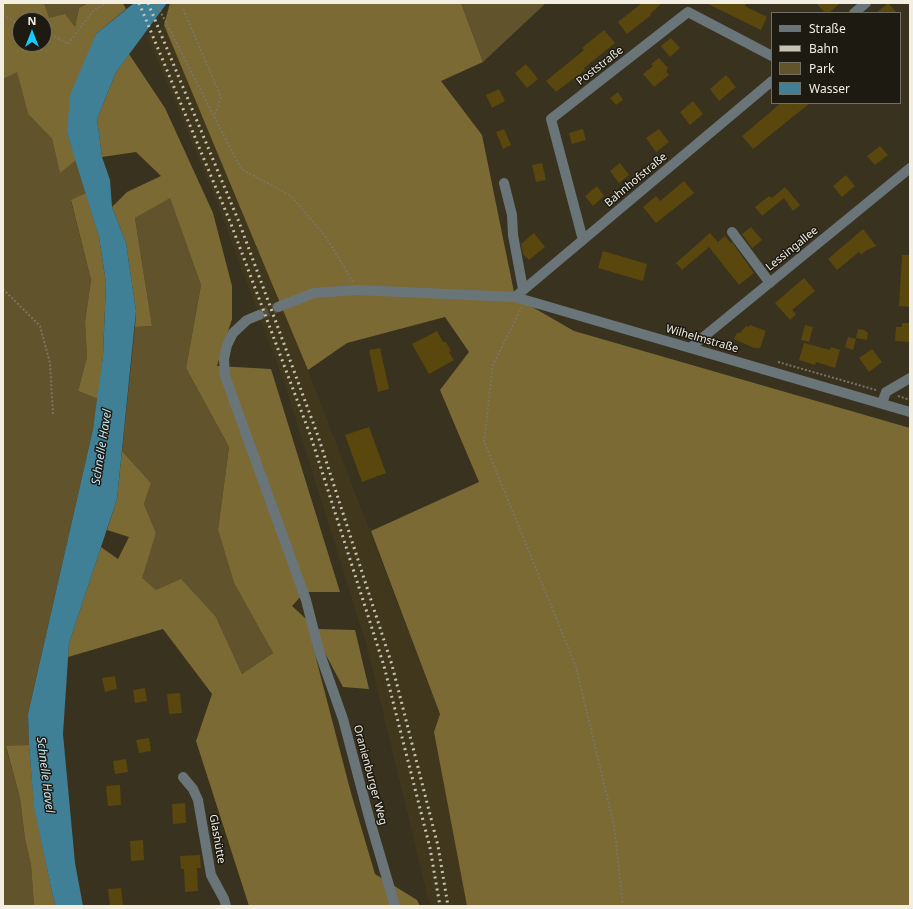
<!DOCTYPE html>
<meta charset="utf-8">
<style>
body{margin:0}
#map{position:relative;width:913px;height:909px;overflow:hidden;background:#39321f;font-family:"Noto Sans",sans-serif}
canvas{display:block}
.frame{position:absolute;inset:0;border:4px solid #f2eee2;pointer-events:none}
.legend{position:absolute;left:771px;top:12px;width:130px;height:92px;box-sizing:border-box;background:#1d1a12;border:1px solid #726f65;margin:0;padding:5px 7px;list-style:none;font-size:12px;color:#f2eee2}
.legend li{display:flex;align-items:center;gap:8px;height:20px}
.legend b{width:20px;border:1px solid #726f65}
.north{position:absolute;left:12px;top:12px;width:40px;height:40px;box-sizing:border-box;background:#1d1a12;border:1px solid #726f65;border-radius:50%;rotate:0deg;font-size:11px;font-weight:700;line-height:16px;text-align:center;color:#f2eee2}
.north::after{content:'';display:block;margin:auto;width:14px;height:18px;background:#16cafb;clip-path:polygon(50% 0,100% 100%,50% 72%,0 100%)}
</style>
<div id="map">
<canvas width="913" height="909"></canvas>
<div class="frame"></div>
<ul class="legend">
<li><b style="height:5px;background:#6a7579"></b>Straße</li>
<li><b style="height:5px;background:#c6c2b4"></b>Bahn</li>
<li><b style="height:11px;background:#61532b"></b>Park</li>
<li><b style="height:11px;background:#3f8097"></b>Wasser</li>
</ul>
<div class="north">N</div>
</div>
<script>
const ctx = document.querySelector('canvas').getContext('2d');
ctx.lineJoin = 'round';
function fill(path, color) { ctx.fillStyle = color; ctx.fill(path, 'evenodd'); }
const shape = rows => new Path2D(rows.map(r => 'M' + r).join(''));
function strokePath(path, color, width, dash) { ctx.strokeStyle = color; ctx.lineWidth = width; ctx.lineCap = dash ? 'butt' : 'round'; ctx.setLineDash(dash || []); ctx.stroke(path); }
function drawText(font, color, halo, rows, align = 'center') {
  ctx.font = font + ' "Noto Sans",sans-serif'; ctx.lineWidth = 3; ctx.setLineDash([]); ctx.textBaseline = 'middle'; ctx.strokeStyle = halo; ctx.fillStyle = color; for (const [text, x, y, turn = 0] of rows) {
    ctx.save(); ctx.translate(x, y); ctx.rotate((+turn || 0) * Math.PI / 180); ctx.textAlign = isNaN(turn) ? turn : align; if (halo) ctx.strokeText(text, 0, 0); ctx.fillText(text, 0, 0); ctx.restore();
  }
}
fill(shape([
 [164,25,308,370,440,714,434,732,467,906,430,906,367,647,285,385,214,195,147,36]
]), '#40371d');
fill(shape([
 [44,3,88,3,79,8,75,27,48,18],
 [461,3,546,3,483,62],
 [17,71,28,114,52,139,60,172,76,160,86,193,71,201,91,280,85,322,87,357,78,391,98,399,93,429,28,714,29,745,6,747,20,798,25,839,31,865,34,906,3,906,3,79],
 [170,197,201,285,186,368,229,447,218,530,234,583,273,653,242,674,216,617,156,590,141,578,156,533,144,504,151,483,122,451,135,327,152,326,135,218]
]), '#61532b');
fill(shape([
 [3,3,44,3,49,18,65,14,75,27,79,8,88,3,123,3,126,9,96,34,67,133,76,160,60,173,52,139,28,114,17,72,3,79],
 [20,20,44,20,44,44,20,44],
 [170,3,461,3,483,62,441,81,482,135,515,297,574,331,910,428,910,906,467,906,434,732,440,714,371,531,479,482,440,390,469,352,445,317,347,343,308,370,164,25],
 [129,54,165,108,213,213,232,286,232,319,217,366,271,369,340,592,305,592,292,606,317,629,355,630,369,689,343,687,319,642,312,643,351,793,375,874,417,900,420,906,249,906,196,741,212,694,163,629,68,657,69,643,101,547,118,559,129,537,107,530,117,499,122,451,151,483,144,504,156,533,142,578,156,590,181,579,216,617,242,674,273,653,234,583,218,530,229,447,186,368,201,285,170,198,135,218,152,326,135,327,136,311,126,243,112,207,127,192,161,176,136,152,102,157,97,119,116,72],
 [86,193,99,237,106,283,103,356,98,399,78,391,87,357,85,322,91,280,71,200],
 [29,745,34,804,53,897,56,906,34,906,31,865,25,839,20,798,6,746]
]), '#7c6a35');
fill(shape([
 [134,3,167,3,116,72,97,119,102,157,110,180,112,207,126,243,136,311,117,499,69,643,63,734,75,863,83,906,56,906,53,897,34,807,29,745,28,714,93,429,103,356,106,283,99,237,67,133,70,95,96,34]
]), '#3f8097');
fill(shape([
 [642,3,662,3,650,14,651,15,627,34,618,22],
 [706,3,747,3,745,6,767,17,761,30],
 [816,3,840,3,829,13,825,13],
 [888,3,897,13,876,13],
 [604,30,615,43,584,68,585,70,556,92,546,81,584,50,582,48],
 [671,38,680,48,670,57,661,46],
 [659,58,668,68,666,71,669,75,654,87,643,74,653,66,651,64],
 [526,64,538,79,527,88,515,73],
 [726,75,736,87,719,101,710,89],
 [499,89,505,101,492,108,486,95],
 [618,92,623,100,616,105,610,98],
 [693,101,703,114,690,125,680,112],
 [781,103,810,103,753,149,742,136],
 [504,129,511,145,503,149,496,132],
 [583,129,586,140,572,144,569,133],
 [659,129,669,142,656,152,646,138],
 [880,146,888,155,875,165,867,156],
 [542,163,546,180,536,182,532,165],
 [620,163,629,175,619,183,610,171],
 [846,175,855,186,842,197,833,186],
 [684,181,694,193,656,223,643,207,656,196,660,201],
 [597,186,604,196,593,206,585,196],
 [785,187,800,205,793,211,784,198,762,216,755,207,769,196,772,198],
 [751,227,762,240,752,248,742,234],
 [863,229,876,246,867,250,861,255,859,252,837,270,828,259],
 [534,233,545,247,529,260,523,254,521,244],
 [710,233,718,242,725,236,731,243,732,242,754,273,739,285,709,247,682,270,676,263],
 [603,251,647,264,643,281,598,268],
 [902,255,910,255,910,307,899,306],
 [804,278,815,291,792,310,796,314,790,320,775,303],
 [902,323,910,323,910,342,895,341,896,327,902,327],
 [750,325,766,331,760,348,754,348,734,339,737,333,740,333,746,326,749,327],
 [805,325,813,327,809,342,801,340],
 [858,329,864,330,868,333,867,340,856,338],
 [437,331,443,342,446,342,451,351,449,352,454,360,429,374,412,344],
 [848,337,856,339,853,350,845,347],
 [804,343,830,350,831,347,840,350,835,368,816,362,815,365,799,360],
 [380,348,389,389,378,392,369,350],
 [872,349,882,362,869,372,859,358],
 [369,427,386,473,362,482,345,435],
 [115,676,117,689,105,692,102,678],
 [145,688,147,701,135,703,133,690],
 [180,693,182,713,169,714,167,694],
 [149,738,151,751,139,753,136,740],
 [126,759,128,772,115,774,113,761],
 [120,785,121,805,108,806,106,786],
 [185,803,186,823,173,824,172,804],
 [143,840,144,860,131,861,130,841],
 [200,855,201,868,197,868,198,891,185,892,184,869,181,869,180,856],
 [121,888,123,906,110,906,108,889]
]), '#59470e');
strokePath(shape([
 [259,315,278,307]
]), '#554e3c', 10, [10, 5]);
strokePath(shape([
 [156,3,241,169,291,196,326,237,353,282],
 [183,9,221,97,214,118],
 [3,15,20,24],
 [44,30,68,44,93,11,106,3],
 [3,289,40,326,50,363,53,414],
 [522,307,493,365,484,441,576,667,614,825,623,906],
 [778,362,876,390],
 [898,396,910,400]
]), '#7a7463', 2, [2, 2]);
strokePath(shape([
 [854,13,866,3],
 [504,183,512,215,513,235,523,289],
 [732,232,770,283],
 [583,240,551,119,688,12,772,56],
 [515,297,772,81],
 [278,307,314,293,357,290,515,297,910,412],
 [259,315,247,320,233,333,227,345,224,359,225,376,306,600,319,651,343,719,370,821,395,906],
 [690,348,910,168],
 [882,403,886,392,910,378],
 [183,777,193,789,198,800,211,875,224,899,226,906]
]), '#6a7579', 10);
strokePath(shape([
 [139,3,231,224,311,437,384,666,430,848,440,906],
 [148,3,239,222,318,436,392,665,438,846,448,906]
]), '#c6c2b4', 3, [2, 4]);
drawText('11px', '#f2eee2', '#1d1a12', [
 ["Poststraße",600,66,-38],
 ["Bahnhofstraße",636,180,-40],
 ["Lessingallee",792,249,-39],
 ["Wilhelmstraße",702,339,16],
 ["Oranienburger Weg",370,775,75],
 ["Glashütte",217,839,80]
]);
drawText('italic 12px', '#c5e9f8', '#1d1a12', [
 ["Schnelle Havel",102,447,-81],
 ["Schnelle Havel",45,775,83]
]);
</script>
